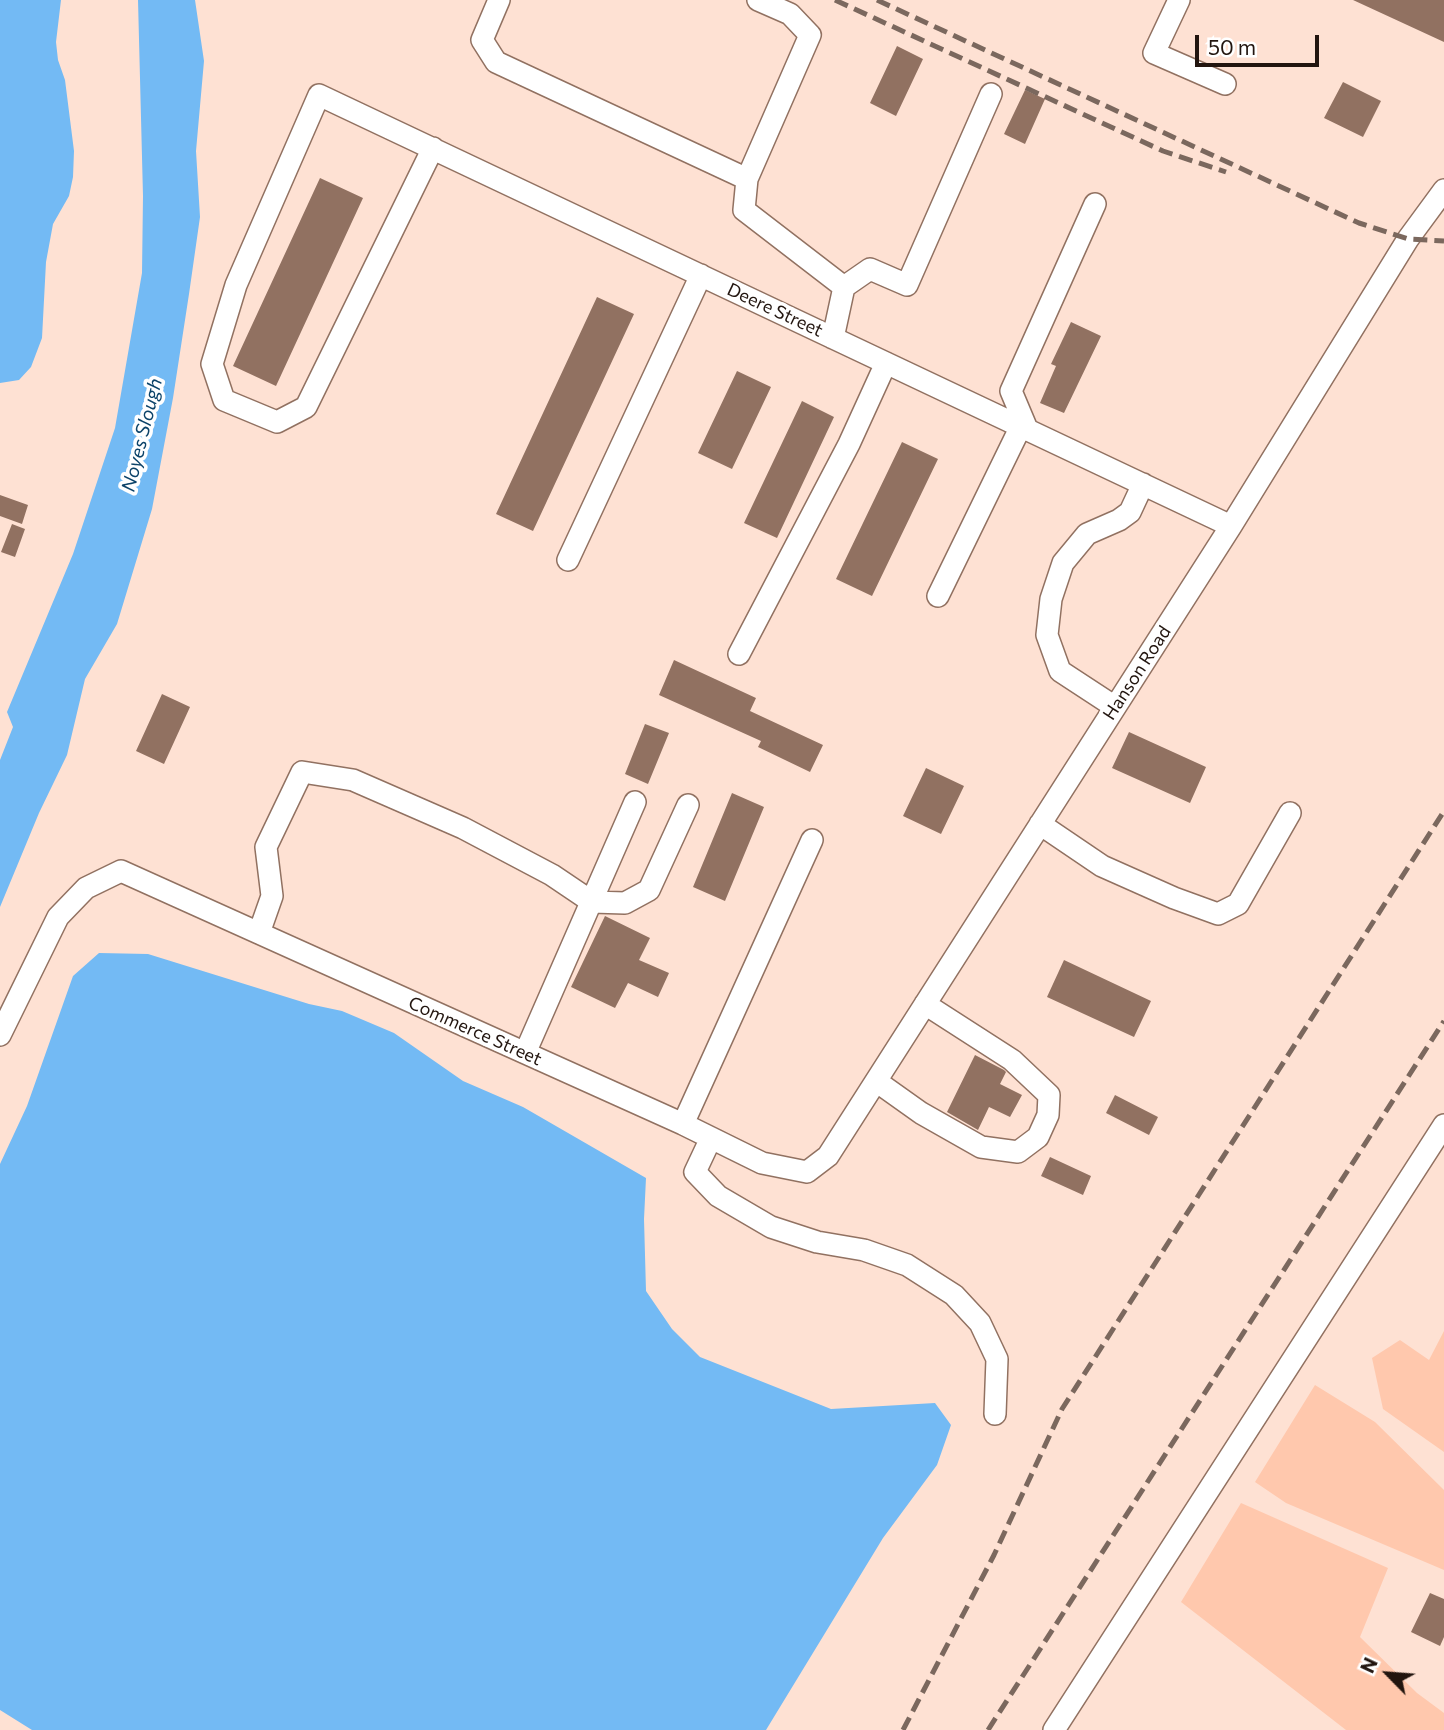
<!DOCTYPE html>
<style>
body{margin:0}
#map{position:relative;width:1444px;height:1730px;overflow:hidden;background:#fee1d3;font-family:Commissioner,sans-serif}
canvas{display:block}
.north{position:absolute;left:1353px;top:1639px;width:70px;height:70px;-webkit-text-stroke:5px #fff;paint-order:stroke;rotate:295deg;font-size:19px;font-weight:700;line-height:28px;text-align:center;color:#22150f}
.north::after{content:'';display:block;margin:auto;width:24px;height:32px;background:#22150f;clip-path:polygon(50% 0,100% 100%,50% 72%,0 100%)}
.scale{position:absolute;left:1195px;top:35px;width:124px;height:32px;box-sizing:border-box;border:4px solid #22150f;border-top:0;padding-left:9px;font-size:21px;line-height:24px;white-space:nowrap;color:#22150f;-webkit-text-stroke:5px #fff;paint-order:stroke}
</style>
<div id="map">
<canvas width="1444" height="1730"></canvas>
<div class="north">N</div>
<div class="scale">50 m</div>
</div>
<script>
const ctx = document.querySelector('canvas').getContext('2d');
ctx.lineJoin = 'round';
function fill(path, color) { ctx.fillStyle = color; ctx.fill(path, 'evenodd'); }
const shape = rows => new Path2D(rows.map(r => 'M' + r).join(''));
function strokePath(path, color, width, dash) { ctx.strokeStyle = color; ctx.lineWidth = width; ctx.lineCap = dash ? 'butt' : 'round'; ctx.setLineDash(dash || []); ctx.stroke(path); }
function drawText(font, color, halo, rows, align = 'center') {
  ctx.font = font + ' Commissioner,sans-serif'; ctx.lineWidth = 7; ctx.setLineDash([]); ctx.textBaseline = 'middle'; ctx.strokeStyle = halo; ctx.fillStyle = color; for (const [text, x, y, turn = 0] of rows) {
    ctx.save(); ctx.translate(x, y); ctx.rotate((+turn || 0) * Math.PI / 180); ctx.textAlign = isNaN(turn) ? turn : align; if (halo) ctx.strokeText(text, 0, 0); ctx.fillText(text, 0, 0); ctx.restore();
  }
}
fill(shape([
 [1444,1331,1444,1452,1383,1409,1372,1358,1400,1340,1429,1360],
 [1315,1385,1375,1422,1444,1490,1444,1570,1286,1503,1255,1482],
 [1241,1503,1388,1568,1360,1637,1417,1693,1444,1713,1444,1730,1346,1730,1181,1602]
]), '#ffc8ad');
fill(shape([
 [0,0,61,0,56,42,58,60,65,80,74,151,73,177,69,196,53,224,46,262,42,338,31,367,19,380,0,383],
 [138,0,195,0,204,61,196,151,200,217,189,294,173,398,152,509,117,624,85,679,67,755,39,813,0,907,0,760,13,727,7,712,73,554,115,428,142,273,143,196],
 [99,953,148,954,309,1004,342,1011,394,1033,463,1081,523,1107,646,1178,644,1219,646,1291,672,1329,700,1357,831,1409,935,1403,951,1425,937,1465,883,1538,766,1730,32,1730,0,1710,0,1164,27,1106,73,976]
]), '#73baf4');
fill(shape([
 [1353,0,1444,0,1444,42],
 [897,46,923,59,896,116,870,103],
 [1343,82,1381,101,1363,137,1324,118],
 [1025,90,1045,99,1025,144,1004,134],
 [320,178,363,198,276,386,233,366],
 [597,297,634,314,533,531,496,514],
 [1071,322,1101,336,1064,413,1040,403,1056,366,1051,364],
 [737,371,771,387,732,469,698,453],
 [802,401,834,417,777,538,744,523],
 [902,442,938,459,872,596,836,579],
 [0,495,28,505,22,524,0,516],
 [12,524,25,529,15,557,1,552],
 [674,660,756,698,750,711,823,745,810,772,758,747,761,741,659,695],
 [162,694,190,707,164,764,136,751],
 [645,724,669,733,648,784,625,774],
 [1129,732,1206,767,1190,803,1112,768],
 [926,768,964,786,941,834,903,816],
 [732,793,764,807,725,901,693,887],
 [605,916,650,938,639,960,669,973,658,997,628,983,615,1008,571,987],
 [1064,960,1151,1001,1134,1037,1047,997],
 [975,1055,1004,1070,1006,1072,1000,1084,1022,1095,1010,1117,989,1107,978,1130,947,1112],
 [1115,1095,1158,1117,1149,1135,1106,1113],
 [1050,1157,1091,1176,1083,1195,1041,1176],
 [1430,1593,1444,1599,1444,1637,1440,1646,1411,1632]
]), '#917161');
const minor = shape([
 [499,0,482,40,496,62,747,179],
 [758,0,790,14,810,35,747,179,744,210,844,287,833,338],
 [1179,0,1154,53,1225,84],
 [433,148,306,407,277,422,224,400,212,364,236,285,319,95,1231,526],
 [844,287,870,269,907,285,991,94],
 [1027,429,1011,391,1095,204],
 [568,560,701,275],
 [938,596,1021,426],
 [739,654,849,444,886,363],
 [1115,707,1060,671,1047,635,1051,599,1063,563,1087,534,1119,520,1130,512,1143,484],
 [1040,824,1102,866,1174,898,1218,914,1238,904,1290,813],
 [259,933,272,896,266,847,302,772,353,780,463,828,552,875,592,902,625,903,649,890,688,805],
 [0,1035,58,917,86,888,121,871,683,1124,762,1163,807,1172,828,1156,1231,526,1408,239,1444,190],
 [525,1053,635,802],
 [876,1081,921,1113,981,1147,1018,1152,1038,1137,1048,1115,1049,1095,1012,1060,925,1004],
 [683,1124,812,840],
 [711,1138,695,1172,718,1196,771,1227,817,1242,864,1250,907,1265,954,1295,980,1323,997,1359,995,1414],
 [1054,1730,1444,1125]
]);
strokePath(minor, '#917161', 24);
strokePath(minor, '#fff', 21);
strokePath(shape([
 [835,0,1163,151,1226,172],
 [877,0,1359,223,1408,239,1444,241],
 [903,1730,994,1555,1062,1409,1444,811],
 [988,1730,1444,1021]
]), '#7b685e', 5, [14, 7]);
drawText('18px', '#22150f', '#fff', [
 ["Deere Street",775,310,25],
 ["Hanson Road",1137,673,-57],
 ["Commerce Street",475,1031,24]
]);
drawText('italic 19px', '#0c4369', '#fff', [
 ["Noyes Slough",142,435,-76]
]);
</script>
